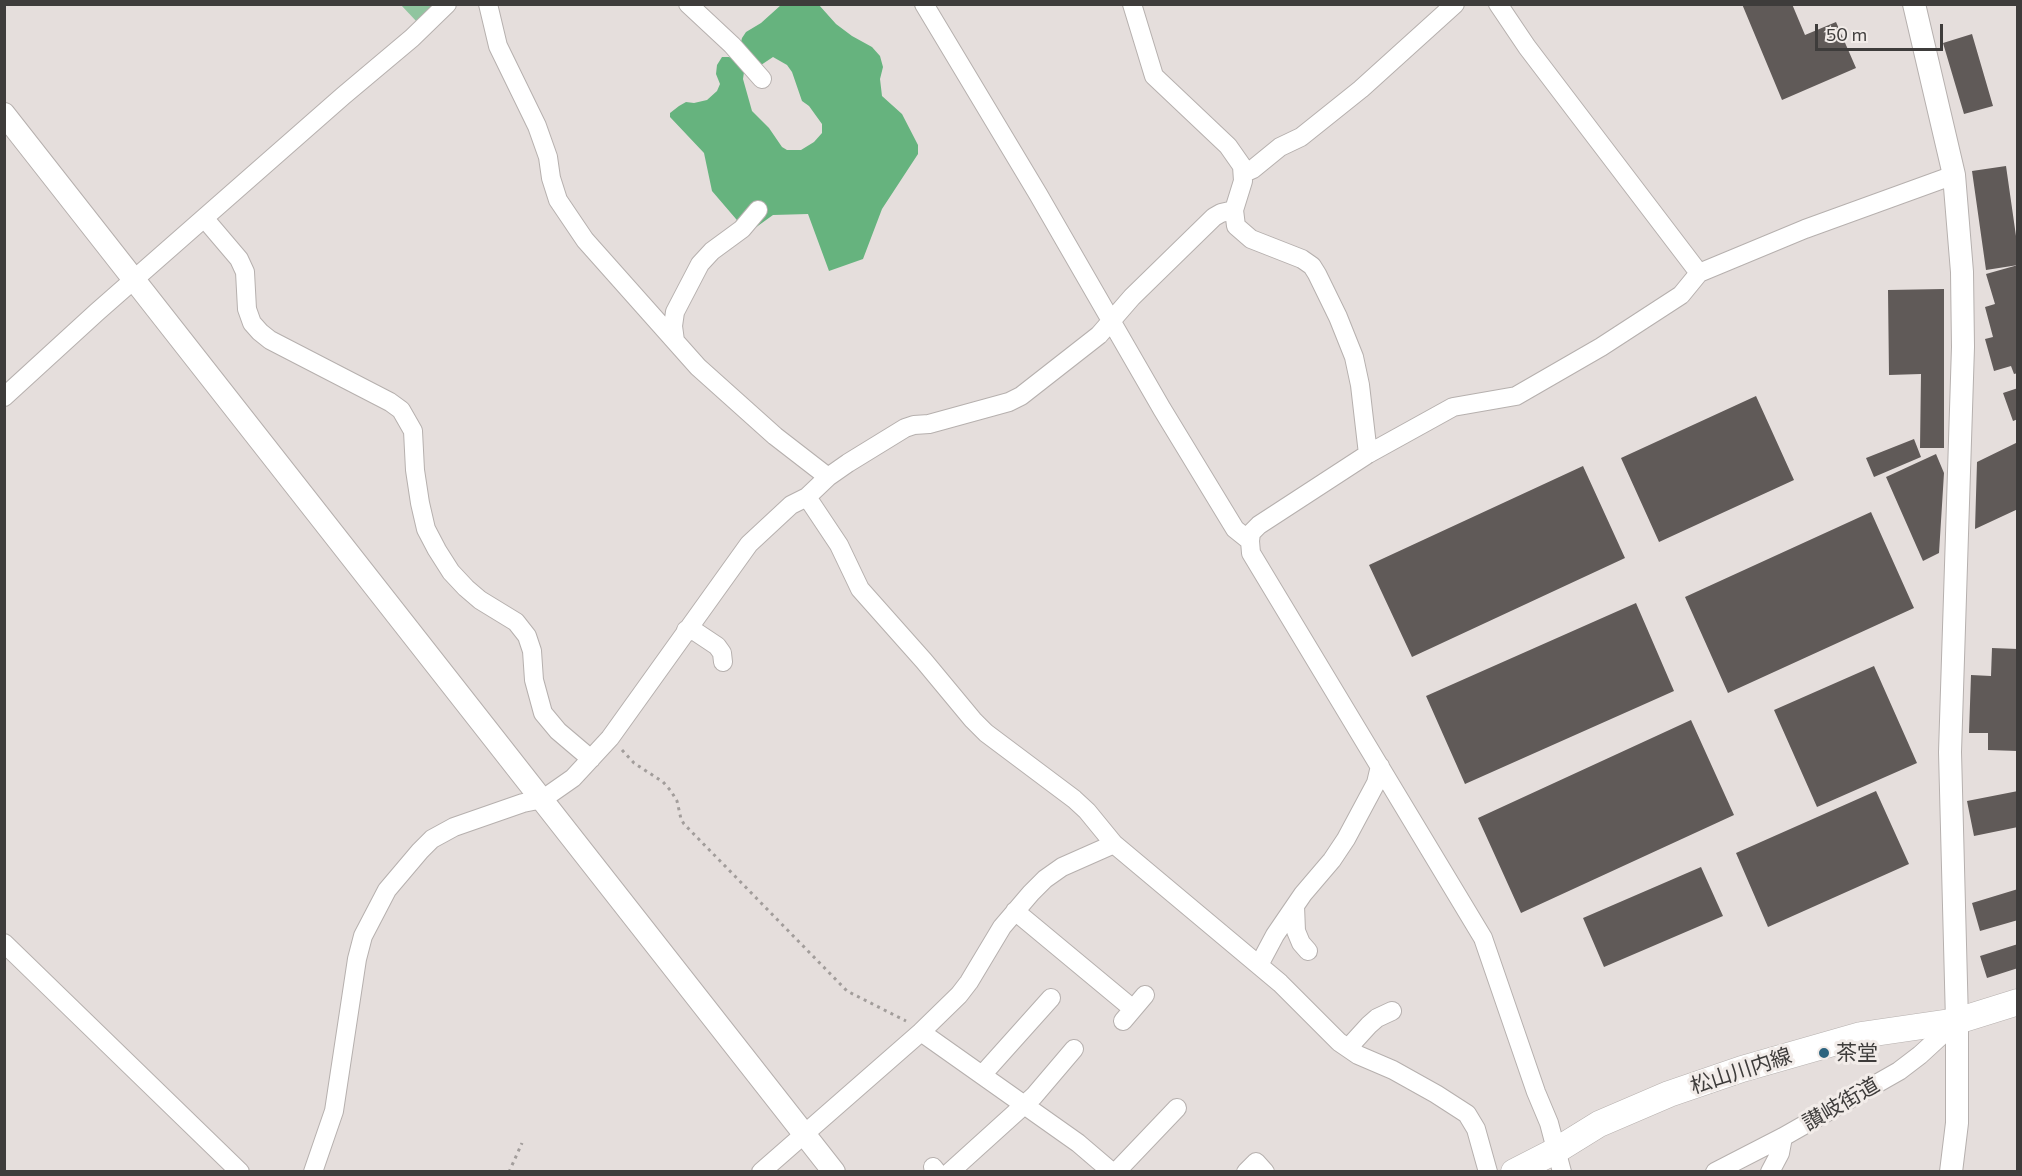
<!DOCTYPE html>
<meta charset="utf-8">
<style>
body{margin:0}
#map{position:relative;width:2022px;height:1176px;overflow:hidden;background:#e5dedc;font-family:Commissioner,sans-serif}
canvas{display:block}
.frame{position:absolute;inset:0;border:6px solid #3e3c3b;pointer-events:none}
.scale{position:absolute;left:1815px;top:24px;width:128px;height:27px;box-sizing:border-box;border:3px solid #3e3c3b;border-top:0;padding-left:8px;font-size:18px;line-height:21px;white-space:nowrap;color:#3e3c3b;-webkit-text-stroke:4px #f2ece9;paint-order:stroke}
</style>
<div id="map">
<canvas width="2022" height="1176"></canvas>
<div class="frame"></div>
<div class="scale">50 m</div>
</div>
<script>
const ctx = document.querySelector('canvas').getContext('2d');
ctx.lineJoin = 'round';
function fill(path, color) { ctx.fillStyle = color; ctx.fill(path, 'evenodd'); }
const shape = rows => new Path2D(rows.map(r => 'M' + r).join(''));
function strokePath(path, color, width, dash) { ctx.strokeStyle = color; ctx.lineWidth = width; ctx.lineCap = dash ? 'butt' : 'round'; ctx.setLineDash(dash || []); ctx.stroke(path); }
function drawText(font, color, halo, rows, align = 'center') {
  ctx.font = font + ' Commissioner,"Noto Sans JP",sans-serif'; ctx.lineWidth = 6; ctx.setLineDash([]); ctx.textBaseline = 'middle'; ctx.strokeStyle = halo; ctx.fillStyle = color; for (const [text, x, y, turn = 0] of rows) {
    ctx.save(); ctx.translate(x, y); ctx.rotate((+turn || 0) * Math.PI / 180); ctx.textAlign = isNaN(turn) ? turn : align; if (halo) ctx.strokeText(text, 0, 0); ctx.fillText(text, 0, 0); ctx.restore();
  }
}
fill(shape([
 [401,5,437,5,417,22]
]), '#90c59f');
fill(shape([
 [781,5,819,5,836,24,852,36,872,47,880,56,883,67,880,79,882,96,902,114,918,145,918,154,882,209,863,259,829,271,808,214,773,215,748,233,712,191,704,153,670,117,670,113,679,106,686,102,694,103,707,100,717,91,720,84,716,74,717,65,722,57,729,57,739,62,744,72,743,79,752,111,769,128,782,147,787,150,801,150,814,142,822,133,822,124,809,106,802,101,792,72,787,65,773,57,758,67,740,46,742,38,746,32,761,23]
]), '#66b37e');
fill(shape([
 [1742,4,1792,4,1805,35,1836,22,1856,68,1782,100],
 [1972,34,1993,106,1964,114,1943,43],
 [2006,166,2018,250,2018,265,1986,270,1972,171],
 [2018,265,2018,373,2014,374,2011,366,1994,371,1985,339,1993,337,1985,307,1995,304,1986,274],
 [1944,289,1944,448,1920,448,1921,374,1889,375,1888,290],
 [2018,388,2018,419,2013,421,2003,393],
 [1756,396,1794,480,1659,542,1621,458],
 [1914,439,1921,457,1874,477,1866,458],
 [2018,442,2018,509,1975,529,1977,462],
 [1936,454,1944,473,1939,553,1923,561,1886,477],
 [1583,466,1625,558,1412,657,1369,565],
 [1871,512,1914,608,1728,693,1685,597],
 [1636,603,1674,691,1465,784,1426,696],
 [1992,648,2018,649,2018,751,1988,750,1988,733,1969,733,1971,675,1991,676],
 [1874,666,1917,763,1817,807,1774,710],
 [1691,720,1734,815,1521,913,1478,818],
 [1876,791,1909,864,1768,927,1736,853],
 [2018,791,2018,827,1974,836,1967,801],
 [1701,867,1723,916,1604,967,1583,918],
 [2018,889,2018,920,1980,931,1972,903],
 [2018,944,2018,968,1987,978,1980,956]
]), '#605a58');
const minor = shape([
 [488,4,498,46,537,126,548,157,551,178,558,200,585,240,698,367,775,436,828,477],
 [688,4,732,45,762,79],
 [924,4,1038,194,1162,409,1235,529,1250,541],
 [1132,4,1154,76,1228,146,1242,166,1243,181,1234,210,1236,226,1251,239,1302,259,1312,266,1317,274,1338,317,1354,357,1360,385,1368,454],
 [1498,4,1527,47,1699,273],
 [1244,173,1253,169,1280,147,1301,137,1361,89,1455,4],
 [205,219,239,259,245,272,247,309,252,323,260,332,270,340,390,402,401,410,413,431,415,470,420,503,426,529,437,550,451,572,466,588,480,600,516,622,527,636,532,651,534,680,543,713,558,731,591,759],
 [675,341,673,326,675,312,700,264,712,251,742,229,758,210],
 [4,397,97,312,343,96,412,38,447,4],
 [807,497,839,545,860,589,924,661,973,720,986,733,1074,799,1087,811,1114,844,1280,983,1339,1042,1358,1055,1393,1070,1436,1094,1467,1114,1476,1129,1488,1172],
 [686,630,696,632,717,646,722,653,723,662],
 [1295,906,1296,931,1301,943,1308,951],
 [1015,911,1133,1009],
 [4,943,240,1172],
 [1259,965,1275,935,1303,894,1332,860,1346,839,1376,783,1380,766],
 [1123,1021,1145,995],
 [921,1032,1078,1143,1112,1172],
 [1348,1048,1369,1025,1377,1018,1392,1011],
 [982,1075,1051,998],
 [933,1167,937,1172],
 [313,1172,334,1111,357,959,363,936,387,890,420,851,432,839,454,827,523,803,543,799,573,778,610,738,749,544,791,505,807,497,828,477,848,463,905,428,914,425,929,424,1009,402,1021,396,1099,335,1132,297,1214,217,1221,213,1234,210],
 [761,1172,921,1032,959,995,969,982,1002,927,1031,893,1045,879,1062,867,1114,844],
 [950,1172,1034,1096,1074,1049],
 [1116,1172,1177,1108],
 [1246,1172,1256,1162,1265,1172],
 [1562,1172,1549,1123,1536,1092,1483,938,1251,553,1250,541,1251,533,1259,525,1368,454,1453,407,1516,396,1601,347,1681,295,1699,273,1805,229,1954,175],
 [1715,1172,1783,1137,1899,1071,1920,1055,1957,1021],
 [1770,1172,1780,1153,1783,1137]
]);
const tertiary = shape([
 [1914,4,1954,175,1962,272,1963,347,1950,752,1957,1021,1957,1123,1951,1172],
 [4,114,834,1172]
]);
const secondary = shape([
 [1514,1172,1557,1150,1599,1124,1669,1094,1742,1069,1861,1035,1957,1021,2018,1002]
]);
strokePath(minor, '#b6b0ae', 20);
strokePath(tertiary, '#b6b0ae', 24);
strokePath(secondary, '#b6b0ae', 27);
strokePath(shape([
 [622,750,634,763,663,782,671,791,677,801,681,819,684,824,847,991,906,1021],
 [509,1172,522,1143]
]), '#a29d9b', 3, [3, 4.5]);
strokePath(minor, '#fff', 18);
strokePath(tertiary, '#fff', 22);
strokePath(secondary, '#fff', 26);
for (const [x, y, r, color] of [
 [1824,1053,6,"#2d647f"]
]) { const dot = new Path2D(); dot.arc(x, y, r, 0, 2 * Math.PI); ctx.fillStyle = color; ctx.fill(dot); strokePath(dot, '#f2ece9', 2); }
drawText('21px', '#3e3c3b', '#f2ece9', [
 ["茶堂",1836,1053]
], 'left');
drawText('21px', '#3e3c3b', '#f2ece9', [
 ["松山川内線",1741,1071,-18],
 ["讃岐街道",1841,1104,-30]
]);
</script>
